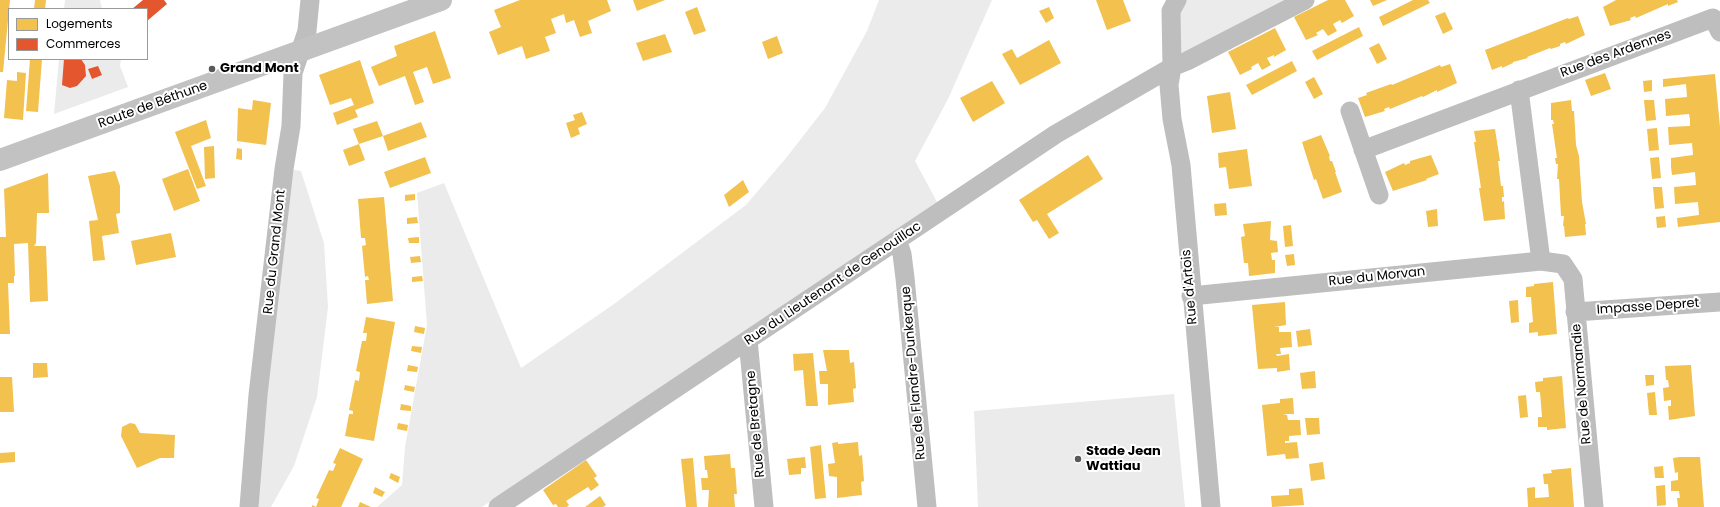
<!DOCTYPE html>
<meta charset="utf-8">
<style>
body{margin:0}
#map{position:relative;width:1720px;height:507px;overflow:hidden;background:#fff;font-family:Poppins,sans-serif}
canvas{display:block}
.legend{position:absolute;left:8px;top:8px;width:140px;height:52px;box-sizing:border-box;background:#fff;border:1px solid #999;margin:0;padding:5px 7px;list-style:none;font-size:12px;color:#000}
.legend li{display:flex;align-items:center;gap:8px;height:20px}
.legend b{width:20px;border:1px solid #999}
</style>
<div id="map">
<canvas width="1720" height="507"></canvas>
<ul class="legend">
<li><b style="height:11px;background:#f2c14e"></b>Logements</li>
<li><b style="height:11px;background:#e4572e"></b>Commerces</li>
</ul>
</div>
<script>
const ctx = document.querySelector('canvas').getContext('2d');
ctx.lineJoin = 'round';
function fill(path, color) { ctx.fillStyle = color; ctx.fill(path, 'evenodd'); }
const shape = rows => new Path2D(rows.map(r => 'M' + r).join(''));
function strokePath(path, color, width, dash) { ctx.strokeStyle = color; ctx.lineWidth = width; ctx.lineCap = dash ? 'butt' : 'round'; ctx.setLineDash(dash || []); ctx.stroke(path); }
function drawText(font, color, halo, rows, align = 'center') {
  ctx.font = font + ' Poppins,sans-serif'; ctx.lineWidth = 4; ctx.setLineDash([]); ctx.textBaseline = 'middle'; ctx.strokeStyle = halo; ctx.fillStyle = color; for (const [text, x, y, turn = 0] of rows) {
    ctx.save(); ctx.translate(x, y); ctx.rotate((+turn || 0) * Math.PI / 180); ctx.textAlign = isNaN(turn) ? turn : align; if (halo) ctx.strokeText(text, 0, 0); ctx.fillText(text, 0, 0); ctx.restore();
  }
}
fill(shape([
 [65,0,100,0,102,9,64,9],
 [879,0,992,0,948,99,915,161,937,202,482,507,377,507,402,485,405,447,427,325,417,193,444,183,521,368,614,304,746,205,786,158,825,108,867,31],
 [1181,0,1305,0,1187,61,1172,47],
 [59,59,121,59,120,66,128,87,54,114],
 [288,169,301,171,324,243,328,307,317,397,294,466,271,507,254,507],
 [1174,394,1185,507,978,507,974,411]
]), '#ebebeb');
fill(shape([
 [0,0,10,0,3,72,0,72],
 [35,0,46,0,45,9,34,9],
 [520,0,607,0,611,11,588,21,592,33,580,37,574,20,566,23,564,14,556,17,551,19,556,33,545,37,550,51,526,59,522,46,498,55,489,32,501,27,494,10],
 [633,0,665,0,637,11],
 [1096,0,1123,0,1131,21,1107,30],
 [1328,0,1345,0,1354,16,1342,23,1340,20,1333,24,1337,31,1328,36,1323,29,1316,33,1318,35,1306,40,1294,17],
 [1370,0,1387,0,1373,6],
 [1413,0,1428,0,1430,3,1383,26,1379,17],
 [1616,0,1677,0,1678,2,1668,6,1668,4,1636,18,1635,16,1630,18,1631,20,1610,26,1603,7],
 [697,7,706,31,694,35,685,12],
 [1049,7,1054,18,1046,23,1039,11],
 [1445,12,1453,29,1443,34,1435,16],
 [1578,16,1585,35,1566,44,1565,42,1560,44,1560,46,1551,49,1550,48,1527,57,1528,58,1513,62,1513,63,1502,68,1502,66,1492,70,1485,50,1568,18,1569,19],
 [1359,27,1363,36,1317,60,1312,51],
 [1275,28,1286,50,1274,57,1274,55,1267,58,1271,65,1262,70,1258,63,1251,67,1252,69,1240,75,1228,52],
 [435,31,451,78,433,84,427,67,413,72,424,102,415,105,405,76,379,86,371,67,397,56,394,46],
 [665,34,672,52,643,61,636,43],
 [777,36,783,53,768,59,762,42],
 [1049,40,1061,63,1020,85,1002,54,1012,49,1017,58],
 [1379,43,1387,59,1377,64,1369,48],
 [30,59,42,59,38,112,26,111],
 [360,60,374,103,355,110,358,117,337,125,333,113,354,105,351,98,330,105,319,75],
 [1292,61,1297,71,1252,95,1246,85],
 [1450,64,1457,83,1437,92,1437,90,1423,97,1422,96,1390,109,1389,107,1384,109,1385,111,1365,117,1358,98,1367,95,1366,93,1391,84,1392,85,1440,65,1441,67],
 [17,72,26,73,23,120,4,118,7,80,17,81],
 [1605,73,1611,89,1591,96,1585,80],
 [1715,74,1720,127,1720,222,1678,227,1677,218,1699,215,1698,202,1675,204,1674,187,1696,185,1695,172,1672,175,1671,167,1671,158,1693,155,1692,143,1669,145,1668,127,1690,126,1690,120,1689,114,1666,116,1665,99,1687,97,1686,84,1663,87,1663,79],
 [1314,77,1323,94,1314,99,1305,82],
 [1652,80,1652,91,1644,92,1643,81],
 [992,81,1005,103,973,122,960,98],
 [1230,92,1236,129,1212,133,1207,96],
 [253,100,271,103,266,145,237,141,238,108,252,110],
 [1571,100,1572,111,1574,111,1576,145,1579,156,1582,202,1586,224,1585,224,1586,235,1565,237,1564,226,1563,226,1564,216,1561,216,1559,179,1557,179,1558,164,1556,164,1555,158,1557,158,1552,124,1554,124,1553,120,1551,120,1551,103],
 [1644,100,1654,100,1656,120,1646,121],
 [582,112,587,124,578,128,580,134,571,138,566,123,575,120,573,115],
 [206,120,211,138,191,146,206,186,197,189,175,132],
 [377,121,383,136,359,144,353,129],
 [421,122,427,137,388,151,383,136],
 [1657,128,1659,150,1649,151,1647,129],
 [1495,129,1500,161,1498,161,1501,186,1503,186,1504,197,1502,197,1502,202,1504,201,1505,219,1484,221,1479,188,1481,188,1474,142,1476,142,1474,131],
 [1321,135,1330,156,1329,156,1330,161,1332,161,1336,172,1335,172,1342,192,1323,199,1316,179,1314,180,1302,142],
 [359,144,365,160,349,166,343,150],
 [214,146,215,178,205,179,204,147],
 [237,148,242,149,242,160,236,159],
 [1247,149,1252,186,1229,189,1226,167,1219,168,1218,153],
 [1088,155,1103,179,1047,214,1059,233,1049,239,1037,220,1033,222,1019,200],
 [1431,155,1439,174,1426,179,1427,180,1393,191,1385,172,1404,163,1405,165,1410,163,1410,161],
 [425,157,431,173,390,188,384,172],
 [1659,157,1661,178,1652,179,1650,158],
 [188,169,200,201,174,211,162,179],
 [115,171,120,186,120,213,116,214,119,233,102,236,105,260,93,261,89,221,98,220,88,176],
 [48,173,49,213,37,213,36,243,34,246,46,246,48,301,30,302,28,243,14,244,15,276,14,276,14,283,8,283,10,334,0,334,0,237,6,237,4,189],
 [743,180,749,192,729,207,724,195],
 [1653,187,1662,187,1664,208,1655,209],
 [415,194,415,200,405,201,405,195],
 [384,197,393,301,367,304,365,280,369,280,368,276,365,277,362,246,366,245,365,238,361,238,358,199],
 [1226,203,1227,215,1215,216,1214,204],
 [1437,209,1438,226,1428,227,1426,211],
 [1665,216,1666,227,1657,228,1656,217],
 [417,217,418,223,407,224,407,218],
 [1271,221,1270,240,1277,241,1278,252,1271,253,1272,260,1275,260,1275,273,1249,276,1248,263,1244,263,1241,237,1245,236,1243,224],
 [1291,225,1293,246,1285,247,1283,226],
 [171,233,176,257,136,265,131,241],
 [419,237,419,243,409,243,408,238],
 [1294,254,1295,265,1287,266,1285,255],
 [420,256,421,262,411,263,410,257],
 [422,276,423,281,412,282,412,277],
 [1553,282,1557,334,1538,336,1538,332,1529,333,1529,323,1533,322,1531,297,1526,297,1526,287,1534,286,1534,284],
 [1518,300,1519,322,1511,323,1509,301],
 [1285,302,1286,325,1274,327,1279,327,1279,332,1291,332,1292,347,1280,348,1281,354,1276,354,1277,356,1289,354,1290,370,1277,372,1277,368,1258,369,1252,305],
 [366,317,395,322,374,441,345,436,349,414,353,414,353,411,349,410,355,380,359,381,360,372,356,371,362,341,366,341,367,333,363,333],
 [415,326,425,328,424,334,414,332],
 [1310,329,1312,345,1298,347,1296,331],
 [412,346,422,347,421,353,411,351],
 [823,350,849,350,850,363,854,362,856,388,853,389,854,402,828,405,828,384,820,384,819,371,827,371],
 [813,353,818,406,806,406,803,370,794,371,793,354],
 [33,363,47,363,48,377,33,378],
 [408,365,418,367,417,372,407,371],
 [1691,365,1695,416,1669,420,1668,406,1671,406,1671,400,1664,401,1663,388,1669,387,1668,380,1666,380,1665,366],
 [1315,371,1316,388,1302,389,1300,373],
 [1645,375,1654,375,1654,385,1646,386],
 [1562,376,1566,428,1547,430,1547,427,1538,427,1538,417,1542,417,1540,392,1536,392,1535,382,1543,381,1543,378],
 [0,377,12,377,14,412,0,412],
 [405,385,415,387,414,392,404,390],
 [1655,392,1657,415,1649,415,1647,393],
 [1526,395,1528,417,1520,418,1518,396],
 [1293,398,1294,414,1283,414,1287,415,1288,420,1300,420,1301,435,1289,436,1289,441,1285,441,1285,443,1297,442,1299,458,1286,459,1285,454,1267,456,1262,405,1280,403,1280,399],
 [401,404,411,406,411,411,400,410],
 [1305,418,1319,418,1320,434,1307,435],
 [130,423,135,424,140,433,175,435,174,458,160,458,137,468,121,436,122,427],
 [398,423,408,425,407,431,397,429],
 [838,442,838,444,858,442,859,456,862,455,864,481,861,482,862,495,837,498,837,477,829,476,828,464,835,463,832,443],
 [821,445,826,498,815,499,810,447],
 [340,448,363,459,341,507,312,507,312,505,316,507,319,499,316,498,329,470,333,471,336,464,333,463],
 [15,452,15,462,0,463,0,453],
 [730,454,731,468,735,468,737,494,734,494,735,507,708,507,709,490,702,490,701,478,708,478,707,470,705,470,704,456],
 [805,457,806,468,801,468,801,474,789,475,787,459],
 [1680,457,1700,457,1704,507,1678,507,1677,498,1680,498,1679,491,1671,491,1671,481,1678,480,1678,472,1675,473,1673,458],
 [693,458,697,507,686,507,681,459],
 [586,460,597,476,594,478,599,485,591,491,588,487,566,501,569,505,567,507,558,507,556,504,553,505,543,490],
 [1323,462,1325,479,1311,481,1309,464],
 [1663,466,1664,478,1655,478,1654,467],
 [1571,468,1574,507,1528,507,1527,488,1535,487,1535,498,1549,497,1548,484,1544,484,1543,474,1552,473,1551,470],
 [391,473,400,477,398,483,389,478],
 [1665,485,1666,505,1657,506,1656,486],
 [375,487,385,492,382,497,373,493],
 [1302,488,1304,505,1272,507,1271,496,1289,495,1289,489],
 [600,496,606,505,603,507,585,507],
 [360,502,371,507,358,507]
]), '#f2c14e');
fill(shape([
 [143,0,164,0,167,4,147,21,147,9,132,9],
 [64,59,81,59,85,65,86,76,77,86,70,88,62,85],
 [98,66,102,75,92,79,88,69]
]), '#e4572e');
strokePath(shape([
 [1177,0,1171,11,1172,67,1169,85,1172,119,1181,165,1211,507],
 [1519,90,1541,261],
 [1350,111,1379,195],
 [1363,150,1713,18,1720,32],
 [897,240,902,254,905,278,927,507],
 [1191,296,1541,261,1563,264,1573,279,1594,507],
 [1575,312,1720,302],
 [748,340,764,507],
 [249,507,258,395,284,169,291,126,293,73,307,31,310,0],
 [498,507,1056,134,1172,67,1187,61,1305,0]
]), '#bebebe', 19);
strokePath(shape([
 [0,160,441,0]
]), '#c2c2c2', 22);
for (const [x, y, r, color] of [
 [212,69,4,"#595959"],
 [1078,459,4,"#595959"]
]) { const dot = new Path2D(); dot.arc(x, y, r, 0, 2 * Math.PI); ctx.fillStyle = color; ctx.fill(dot); strokePath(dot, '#fff', 1.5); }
drawText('13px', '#000', '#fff', [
 ["Rue des Ardennes",1616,54,-20],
 ["Route de Béthune",153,105,-20],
 ["Rue du Grand Mont",275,252,-84],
 ["Rue du Morvan",1377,277,-6],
 ["Rue du Lieutenant de Genouillac",833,284,-34],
 ["Rue d'Artois",1190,287,-95],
 ["Impasse Depret",1648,307,-4],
 ["Rue de Flandre-Dunkerque",914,373,-95],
 ["Rue de Normandie",1582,384,-95],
 ["Rue de Bretagne",756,424,-95]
]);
drawText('bold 13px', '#000', '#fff', [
 ["Grand Mont",220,69],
 ["Stade Jean",1086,452],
 ["Wattiau",1086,467]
], 'left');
</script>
